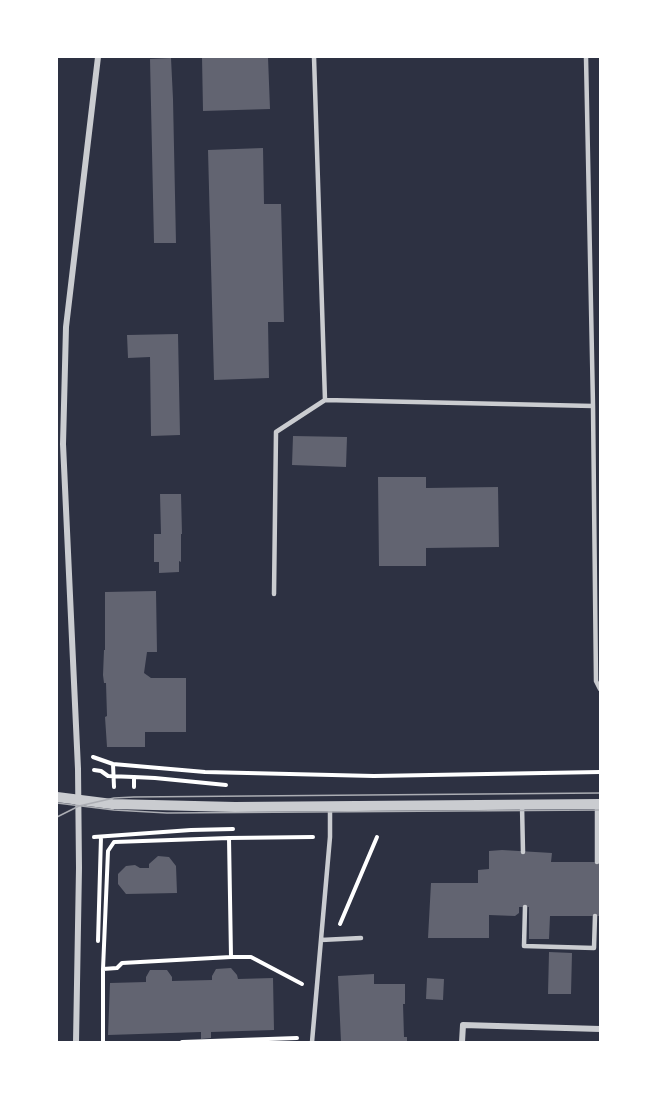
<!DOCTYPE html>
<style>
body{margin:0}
#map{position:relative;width:657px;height:1099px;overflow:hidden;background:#2d3142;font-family:Spectral,serif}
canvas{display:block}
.frame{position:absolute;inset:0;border:58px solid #fff;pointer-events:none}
</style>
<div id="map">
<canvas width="657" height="1099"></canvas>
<div class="frame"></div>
</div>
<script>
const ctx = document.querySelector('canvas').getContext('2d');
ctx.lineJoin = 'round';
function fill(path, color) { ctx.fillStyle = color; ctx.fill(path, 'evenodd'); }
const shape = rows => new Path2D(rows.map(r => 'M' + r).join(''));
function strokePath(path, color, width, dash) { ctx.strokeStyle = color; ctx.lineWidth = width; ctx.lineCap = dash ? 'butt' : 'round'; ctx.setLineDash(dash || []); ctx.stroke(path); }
fill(shape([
 [202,57,268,57,270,109,203,111],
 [171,58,173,99,176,243,154,243,150,59],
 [263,148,264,204,281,204,284,322,268,322,269,378,214,380,208,150],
 [178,334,180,435,151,436,150,357,128,358,127,335],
 [293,436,347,437,346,467,292,465],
 [378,477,426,477,426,488,498,487,499,547,426,548,426,566,379,566],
 [160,494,181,494,182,534,181,534,181,562,179,561,179,572,159,573,159,562,154,562,154,534,161,534],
 [156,591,157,652,147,652,144,673,151,678,186,678,186,732,145,732,145,747,107,747,105,717,107,716,106,683,104,683,103,675,104,650,105,650,105,592],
 [502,850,552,853,551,862,600,862,600,916,550,916,549,939,529,939,529,907,519,907,519,913,515,916,489,915,489,938,428,938,431,883,478,883,478,870,489,869,489,851],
 [158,856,169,857,176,866,177,893,126,894,118,884,118,874,126,866,135,865,140,868,149,868,149,864],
 [549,952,572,953,571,994,548,994],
 [231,968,237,975,238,979,273,978,274,1030,211,1032,211,1038,201,1039,201,1032,108,1035,110,983,146,982,146,977,150,970,167,970,172,977,172,981,212,980,212,976,216,969],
 [374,974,374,984,405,984,405,1004,403,1004,404,1037,407,1037,407,1042,341,1042,338,976],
 [427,978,444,979,443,1000,426,999]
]), '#626471');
strokePath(shape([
 [93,757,113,764,205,772,374,776,600,772],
 [113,764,114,787],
 [94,770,101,771,108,776,134,777,134,787],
 [134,777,155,778,226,785],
 [94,837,191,830,233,829],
 [229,838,231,957,251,957,302,984],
 [340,924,377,837],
 [98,941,101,837],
 [103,969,117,968,122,963,231,957],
 [103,1042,103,969,108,851,114,842,229,838,313,837],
 [182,1042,297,1038]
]), '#fff', 4);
strokePath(shape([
 [325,400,593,406,586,57],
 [593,406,596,681,600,689],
 [274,594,276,432,325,400,314,57],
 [522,805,523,852],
 [597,862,597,804],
 [525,907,524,946,594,948,595,916],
 [321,940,361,938],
 [312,1042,330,837,330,806]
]), '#caccd0', 4.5);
strokePath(shape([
 [76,1042,79,868,78,769,63,444,66,327,98,57],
 [462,1042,463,1025,600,1029]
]), '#caccd0', 6);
strokePath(shape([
 [57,797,112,804,235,807,600,804]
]), '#caccd0', 10);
strokePath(shape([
 [57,803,114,810,167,813,600,810],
 [57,817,79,806,114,798,134,797,600,793]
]), '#abadb3', 1.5);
</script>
